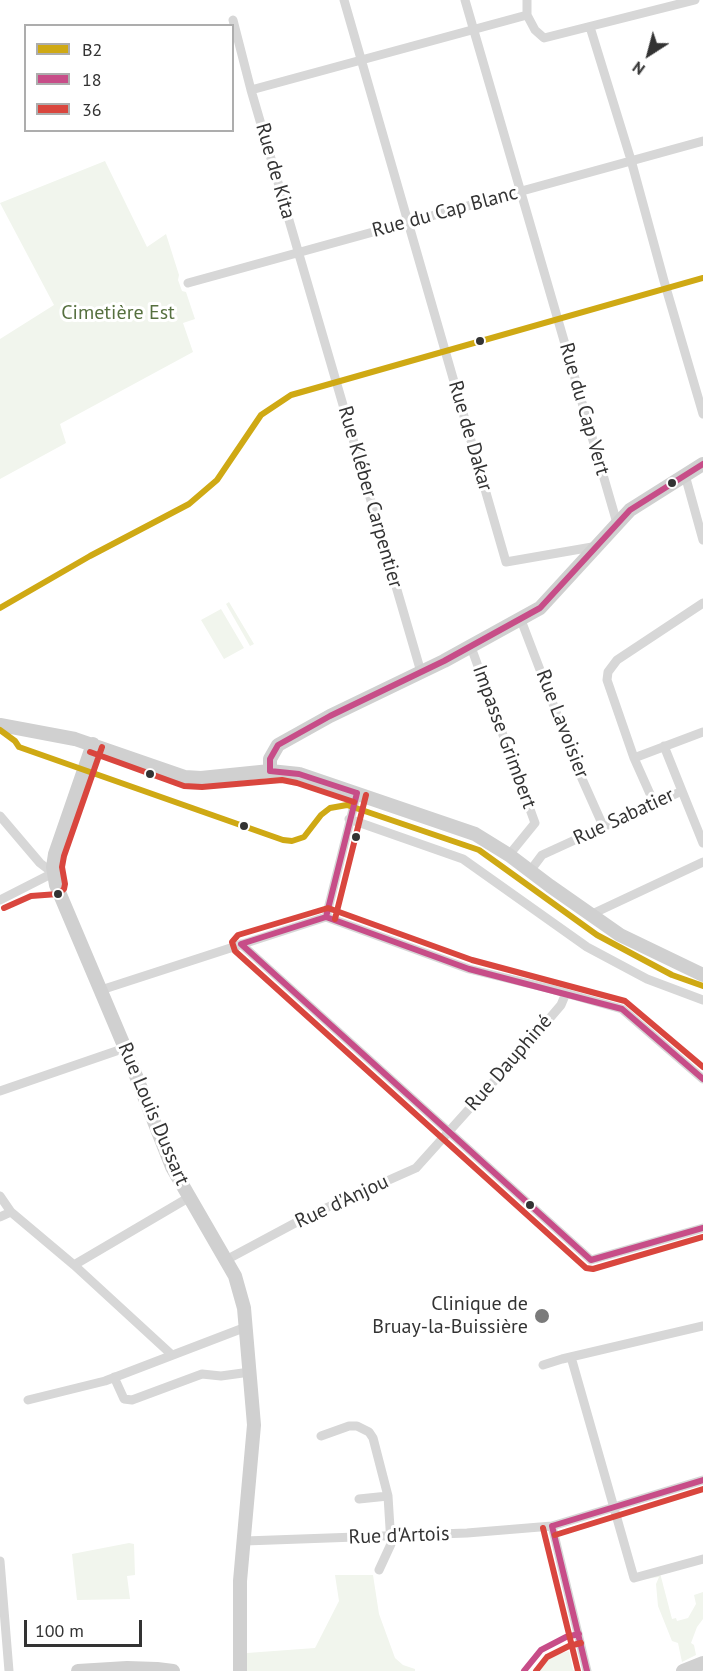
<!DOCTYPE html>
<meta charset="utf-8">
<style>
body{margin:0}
#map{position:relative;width:703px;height:1671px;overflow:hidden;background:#fff;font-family:"PT Sans",sans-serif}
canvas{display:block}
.legend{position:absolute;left:24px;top:24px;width:210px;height:108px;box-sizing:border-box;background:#fff;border:2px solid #adadad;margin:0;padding:8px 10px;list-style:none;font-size:18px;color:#333}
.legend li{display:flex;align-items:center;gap:12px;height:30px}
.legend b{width:30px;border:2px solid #adadad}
.north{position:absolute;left:619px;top:24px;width:60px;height:60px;-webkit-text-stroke:4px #fff;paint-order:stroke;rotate:216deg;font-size:16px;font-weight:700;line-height:24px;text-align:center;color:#333}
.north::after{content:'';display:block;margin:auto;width:21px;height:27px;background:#333;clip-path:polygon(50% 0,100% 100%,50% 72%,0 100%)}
.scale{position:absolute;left:24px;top:1620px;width:118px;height:27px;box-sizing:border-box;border:3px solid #333;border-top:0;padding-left:8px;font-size:18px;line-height:21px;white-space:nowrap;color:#333;-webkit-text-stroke:4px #fff;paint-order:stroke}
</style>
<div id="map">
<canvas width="703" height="1671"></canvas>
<ul class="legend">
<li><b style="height:8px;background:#cfa914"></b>B2</li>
<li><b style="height:8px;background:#c74d88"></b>18</li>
<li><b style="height:8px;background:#d9463e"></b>36</li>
</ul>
<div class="north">N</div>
<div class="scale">100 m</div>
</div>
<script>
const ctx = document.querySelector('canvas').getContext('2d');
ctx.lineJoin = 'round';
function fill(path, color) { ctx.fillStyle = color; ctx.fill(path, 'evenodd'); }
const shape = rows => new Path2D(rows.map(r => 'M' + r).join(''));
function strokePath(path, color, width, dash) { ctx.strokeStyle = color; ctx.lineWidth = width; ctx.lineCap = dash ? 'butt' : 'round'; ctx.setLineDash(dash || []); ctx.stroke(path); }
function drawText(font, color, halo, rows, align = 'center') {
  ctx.font = font + ' "PT Sans",sans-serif'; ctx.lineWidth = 6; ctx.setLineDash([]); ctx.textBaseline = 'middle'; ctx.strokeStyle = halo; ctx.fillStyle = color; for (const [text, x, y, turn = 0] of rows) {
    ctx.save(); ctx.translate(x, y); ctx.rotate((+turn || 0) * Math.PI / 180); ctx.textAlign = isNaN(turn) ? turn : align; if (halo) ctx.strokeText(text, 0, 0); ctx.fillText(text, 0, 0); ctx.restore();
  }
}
fill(shape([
 [105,161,147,247,166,234,179,275,178,280,182,291,186,292,195,319,183,323,193,352,60,424,66,443,0,479,0,339,54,305,0,203],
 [229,602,254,644,250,646,226,604],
 [221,609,244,648,224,659,201,620],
 [129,1543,134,1544,135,1575,127,1576,130,1599,77,1600,72,1554],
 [660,1573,672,1619,676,1618,677,1621,688,1618,696,1604,694,1595,703,1592,703,1619,697,1627,691,1643,694,1645,696,1655,682,1662,678,1643,672,1641,658,1606,656,1584,659,1577,638,1580],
 [335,1575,373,1575,379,1614,395,1658,403,1665,415,1669,415,1671,247,1671,247,1653,315,1648,339,1601],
 [569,1651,573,1670,578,1671,535,1671,543,1658]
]), '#f1f5ed');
strokePath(shape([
 [344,0,506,562,598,546],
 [465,0,617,523],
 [527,0,527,15,535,30,544,38,695,0],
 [233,20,251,90,421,672],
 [590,27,631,160,664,281,703,414],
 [251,90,527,15],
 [188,283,703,141],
 [685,475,703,540],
 [521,620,579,772,604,828],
 [471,647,535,823,509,855],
 [634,758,703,732],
 [682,791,703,843],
 [655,805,634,758,607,680,608,672,617,660,703,603],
 [0,816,40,863,53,873,0,900],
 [349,819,463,859,587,947,647,979,703,1000],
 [530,871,542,855,682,791,664,746],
 [590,915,703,862],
 [326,917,357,793],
 [241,944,591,1260,703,1228],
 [101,990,326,917,469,969,551,989,622,1009,703,1079],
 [0,1091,125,1048],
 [0,1196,11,1212],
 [0,1217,11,1212,74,1265,188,1198],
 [226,1260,310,1215,416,1168,532,1039,561,1005,566,993],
 [74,1265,172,1355],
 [571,1357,634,1578,703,1559],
 [543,1365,562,1359,703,1326],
 [114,1377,124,1399,132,1400,202,1374,221,1376,250,1372],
 [28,1400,105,1381,246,1327],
 [321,1436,349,1426,357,1426,369,1432,373,1438,388,1496],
 [359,1499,388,1496,391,1544,379,1570],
 [552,1526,587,1671],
 [245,1541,467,1533,552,1526,703,1480],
 [0,1561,9,1671]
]), '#d7d7d7', 9);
strokePath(shape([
 [0,725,75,739,185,777,201,778,270,771,299,774,475,834,509,855,550,886,620,935,703,975],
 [93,744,55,854,53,867,56,885,125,1048,172,1167,235,1276,244,1308,254,1425,240,1581,240,1671],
 [270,771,270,759,278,745,330,716,444,661,540,608,630,510,703,464],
 [78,1671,127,1668,157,1669,173,1671],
 [683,1671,703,1663]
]), '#d0d0d0', 14);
strokePath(shape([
 [0,608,90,556,189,504,217,480,261,415,291,395,703,278],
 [0,730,15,741,19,747,283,840,292,841,304,837,321,815,330,808,347,805,479,850,597,935,672,975,703,986]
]), '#cfa914', 6);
strokePath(shape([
 [270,771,270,759,278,745,330,716,444,661,540,608,630,510,703,464],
 [270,771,299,774,357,793],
 [326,917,357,793],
 [703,1079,622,1009,469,969,326,917,241,944,591,1260,703,1228],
 [552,1526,703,1480],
 [552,1526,587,1671],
 [524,1671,541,1650,566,1637,579,1634]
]), '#c74d88', 6);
strokePath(shape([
 [90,752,184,786,202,787,282,780,297,783,354,802],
 [4,908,31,896,58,894,64,889,65,884,62,867,64,856,102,747],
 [335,919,366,795],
 [703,1067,625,1001,472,960,328,908,238,935,232,942,235,951,586,1268,593,1269,703,1237],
 [543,1528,578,1671],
 [555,1535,703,1489],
 [536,1671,547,1657,569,1646,581,1643]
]), '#d9463e', 6);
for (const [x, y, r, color] of [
 [480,341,5,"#333"],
 [672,483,5,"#333"],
 [150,774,5,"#333"],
 [244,826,5,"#333"],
 [356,837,5,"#333"],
 [58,894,5,"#333"],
 [530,1205,5,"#333"],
 [542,1316,8,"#7a7a7a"]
]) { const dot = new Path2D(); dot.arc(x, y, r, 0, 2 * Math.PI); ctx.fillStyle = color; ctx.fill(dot); strokePath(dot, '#fff', 2); }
drawText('20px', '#333', '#fff', [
 ["Rue de Kita",275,171,74],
 ["Rue du Cap Blanc",445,212,-15],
 ["Rue du Cap Vert",584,409,74],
 ["Rue de Dakar",470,436,74],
 ["Rue Kléber Carpentier",370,497,74],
 ["Rue Lavoisier",562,724,69],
 ["Impasse Grimbert",504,737,70],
 ["Rue Sabatier",624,817,-25],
 ["Rue Dauphiné",509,1063,-49],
 ["Rue Louis Dussart",153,1114,67],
 ["Rue d'Anjou",342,1202,-25],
 ["Rue d'Artois",399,1536,-2]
]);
drawText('20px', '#56703f', '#fff', [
 ["Cimetière Est",118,313]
]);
drawText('20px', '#333', '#fff', [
 ["Clinique de",528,1304],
 ["Bruay-la-Buissière",528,1327]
], 'right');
</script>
